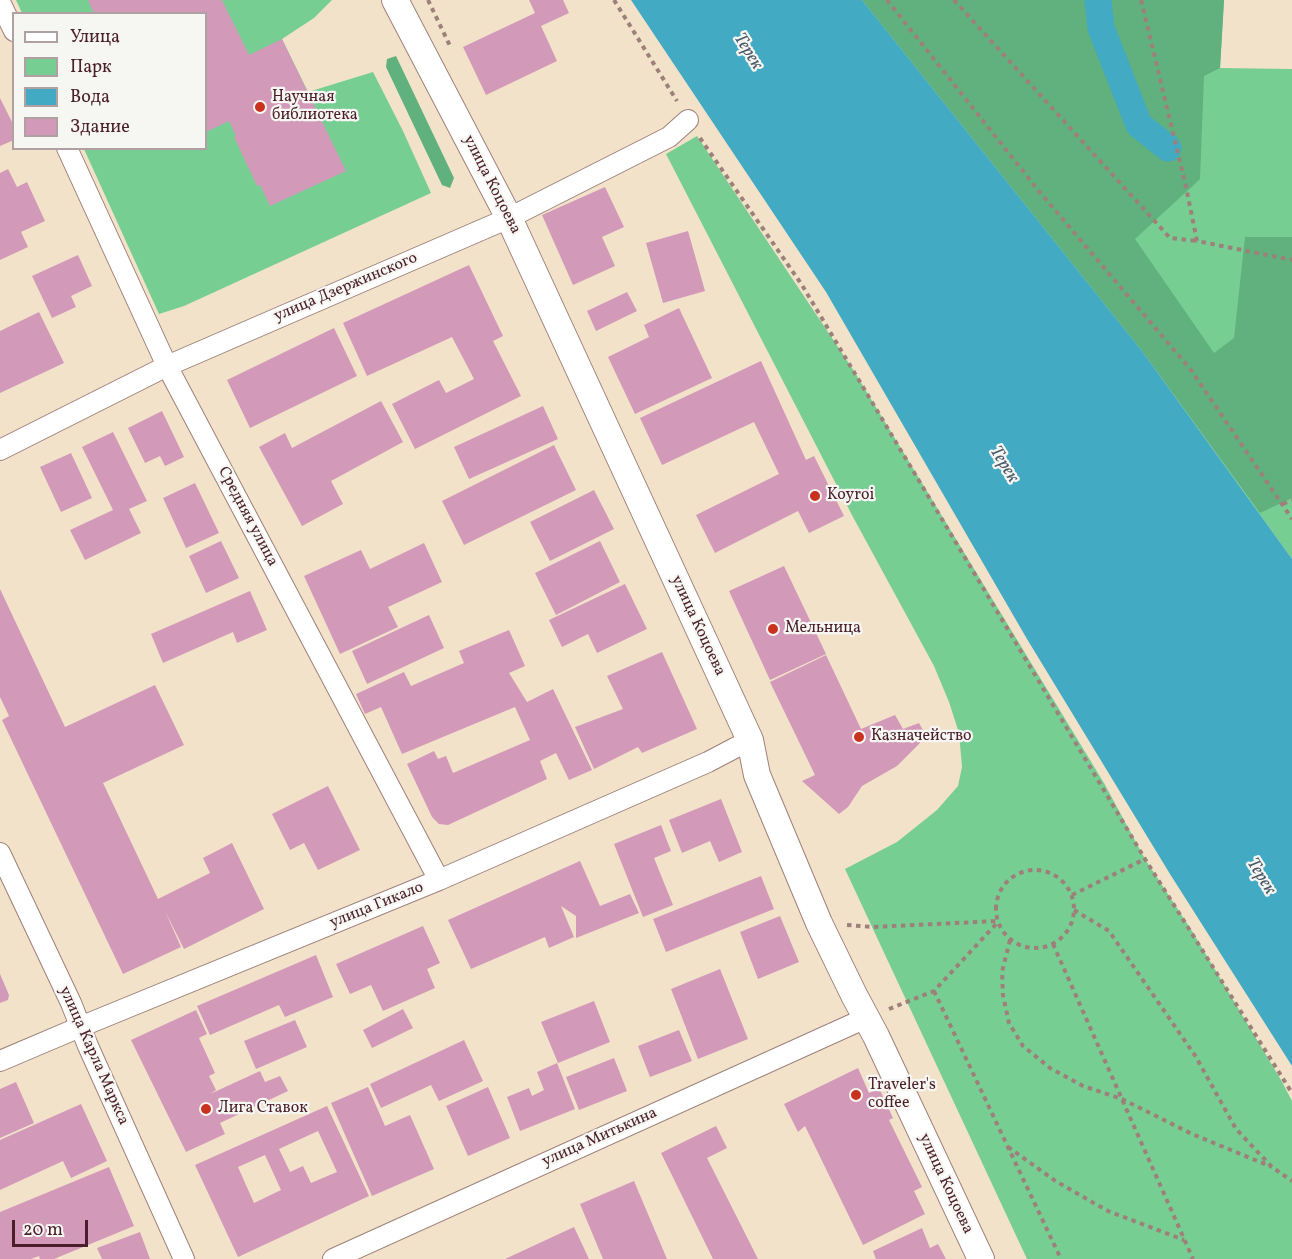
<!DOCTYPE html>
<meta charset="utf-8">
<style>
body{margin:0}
#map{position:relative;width:1292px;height:1259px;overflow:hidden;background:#f3e2ca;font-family:Vollkorn,serif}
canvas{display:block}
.legend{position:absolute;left:12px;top:12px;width:195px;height:138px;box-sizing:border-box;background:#f6f6f2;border:2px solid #b1a0a2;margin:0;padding:8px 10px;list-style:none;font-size:18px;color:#4a1f2b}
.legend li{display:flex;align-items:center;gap:12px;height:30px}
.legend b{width:30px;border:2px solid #b1a0a2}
.scale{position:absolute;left:12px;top:1220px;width:76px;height:27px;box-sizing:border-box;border:3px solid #4a1f2b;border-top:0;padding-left:8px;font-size:18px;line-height:21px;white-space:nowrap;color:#4a1f2b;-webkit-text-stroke:4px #f6f6f2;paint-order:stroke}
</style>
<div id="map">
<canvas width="1292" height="1259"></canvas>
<ul class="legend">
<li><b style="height:8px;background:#fff"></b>Улица</li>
<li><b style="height:16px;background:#76ce93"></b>Парк</li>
<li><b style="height:16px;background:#42aac2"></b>Вода</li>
<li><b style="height:16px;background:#d299b9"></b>Здание</li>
</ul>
<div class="scale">20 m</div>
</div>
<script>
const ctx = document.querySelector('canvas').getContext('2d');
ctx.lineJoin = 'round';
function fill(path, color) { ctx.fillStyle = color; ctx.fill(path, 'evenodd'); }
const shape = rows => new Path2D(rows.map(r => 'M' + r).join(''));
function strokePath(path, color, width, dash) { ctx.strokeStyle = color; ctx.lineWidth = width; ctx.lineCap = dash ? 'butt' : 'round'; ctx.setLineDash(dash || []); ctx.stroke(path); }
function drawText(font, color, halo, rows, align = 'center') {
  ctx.font = font + ' Vollkorn,serif'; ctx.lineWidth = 4.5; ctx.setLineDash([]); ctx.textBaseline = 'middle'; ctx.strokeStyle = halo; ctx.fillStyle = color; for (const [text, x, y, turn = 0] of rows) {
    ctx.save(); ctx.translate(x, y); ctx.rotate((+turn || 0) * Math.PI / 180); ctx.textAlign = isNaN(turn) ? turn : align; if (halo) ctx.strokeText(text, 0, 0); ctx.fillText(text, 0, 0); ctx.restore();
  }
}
fill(shape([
 [16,0,332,0,314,18,282,39,308,92,373,72,403,131,431,193,184,306,159,314,84,149,206,148,206,14,22,13],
 [862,0,1224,0,1220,68,1292,69,1292,559,1142,351],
 [697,136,854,371,1104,783,1145,859,1192,931,1281,1080,1292,1101,1292,1259,1027,1259,845,869,897,842,937,810,958,786,962,767,959,733,949,702,934,666,853,517,666,154]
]), '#76ce93');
fill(shape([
 [862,0,1224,0,1220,68,1204,76,1200,179,1135,239,1214,353,1234,338,1245,237,1292,237,1292,498,1260,513,1142,351],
 [396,56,454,178,450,188,442,185,386,67,387,59]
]), '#60b17d');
fill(shape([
 [631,0,862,0,1142,351,1292,559,1292,1066,1170,874,1027,639,826,292]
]), '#42aac2');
strokePath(shape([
 [1098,0,1101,28,1139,125,1168,148]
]), '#42aac2', 27);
fill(shape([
 [88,0,222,0,249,55,282,39,346,171,270,206,260,185,257,186,234,137,236,136,229,121,206,132,206,14,94,14],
 [529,0,563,0,569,13,541,26,557,61,486,95,463,47,535,13],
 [0,98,14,126,14,140,0,146],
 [8,169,17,187,27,182,45,221,21,232,28,247,0,260,0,173],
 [605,187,624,227,602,237,615,266,573,285,542,215],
 [688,231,705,291,663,303,646,243],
 [78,255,92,286,71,296,76,307,52,318,32,276],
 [469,265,503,336,493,341,521,396,415,449,392,404,439,380,446,393,474,379,452,337,367,376,343,323],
 [627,292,637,311,596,331,587,311],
 [679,308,712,378,635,414,608,357,649,337,644,325],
 [39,312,64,363,0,393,0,331],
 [334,328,357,376,250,428,227,380],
 [761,361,806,460,814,456,844,516,809,533,798,511,715,553,696,515,779,474,754,422,662,465,640,418],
 [381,401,403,442,331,481,343,504,302,526,259,447,285,433,292,448],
 [543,406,558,439,469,479,454,447],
 [162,411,184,457,165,466,160,456,145,463,128,428],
 [113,432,147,501,129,509,141,533,85,560,70,530,113,510,82,447],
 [554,445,576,490,464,545,442,501],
 [71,453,92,498,61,512,40,467],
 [195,483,219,533,186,548,163,498],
 [594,490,614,529,550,561,530,522],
 [221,541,239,578,206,593,189,556],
 [600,541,620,582,556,615,535,573],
 [424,543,442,582,388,607,398,627,340,654,304,576,361,550,370,569],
 [784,566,826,654,770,680,729,591],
 [625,584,647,629,597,653,588,634,562,647,549,620],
 [0,589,65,727,155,685,184,745,103,783,158,899,210,873,203,858,232,843,264,909,184,949,165,911,181,947,123,974,2,720,9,716,0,697],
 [250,591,267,630,237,643,233,632,163,663,151,634],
 [429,615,444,648,367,684,352,651],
 [509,630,525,666,509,673,527,702,553,689,592,770,569,780,556,753,540,761,547,779,448,825,439,824,432,817,407,764,434,751,438,759,446,756,453,773,530,740,515,707,402,754,381,707,365,714,356,694,404,672,411,686,464,663,459,651],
 [662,652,697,729,642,753,638,747,594,769,575,727,623,709,607,676],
 [826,655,861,729,895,715,903,729,919,723,924,732,920,743,897,766,862,786,848,807,839,814,802,781,815,775,770,682],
 [328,786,360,850,318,870,304,843,290,850,272,814],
 [721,799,742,852,719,862,710,841,682,853,669,820],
 [661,825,671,851,654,858,673,905,643,917,614,844],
 [580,861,600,906,630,894,639,913,576,938,576,916,561,906,574,937,549,948,545,937,471,969,448,920],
 [761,876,774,909,666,952,653,919],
 [780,916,799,962,758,979,740,932],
 [423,926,440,963,427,969,435,988,383,1011,371,985,350,994,336,964],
 [316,955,333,997,285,1017,279,1005,210,1035,197,1006],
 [720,969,748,1039,698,1059,671,989],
 [0,974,9,995,8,1000,0,1003],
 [594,1001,610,1042,558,1063,541,1022],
 [403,1009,413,1028,372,1048,363,1030],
 [196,1010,207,1034,199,1038,215,1073,209,1076,216,1090,210,1094,260,1071,265,1082,280,1076,288,1091,220,1123,225,1134,186,1152,131,1040],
 [295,1020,307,1047,256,1069,244,1041],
 [679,1030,692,1061,650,1077,638,1046],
 [464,1040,483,1081,439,1101,431,1085,381,1108,370,1084],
 [614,1058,627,1091,579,1110,566,1077],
 [557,1063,575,1109,520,1131,507,1097,529,1088,532,1096,544,1090,537,1072],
 [858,1068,869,1093,879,1088,893,1118,889,1120,922,1187,914,1191,925,1214,863,1245,805,1126,798,1132,784,1104],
 [16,1082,34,1123,0,1138,0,1089],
 [368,1087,385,1126,410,1115,434,1169,372,1196,331,1103],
 [488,1087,510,1138,468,1156,446,1106],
 [81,1104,107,1161,71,1178,63,1161,0,1190,0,1140],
 [327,1106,369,1196,238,1257,195,1165],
 [318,1131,337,1172,311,1183,303,1166,290,1172,279,1149],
 [265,1155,281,1190,254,1203,238,1167],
 [716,1126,727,1148,707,1158,758,1259,713,1259,661,1153],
 [109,1167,134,1226,54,1259,40,1259,39,1256,31,1259,0,1259,0,1212],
 [634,1181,667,1259,603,1259,580,1204],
 [574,1227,589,1259,505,1259],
 [922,1228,930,1248,938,1244,946,1259,876,1259,873,1251],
 [140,1232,150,1259,102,1259,97,1248]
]), '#d299b9');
const minor = shape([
 [0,2,14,31],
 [67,148,167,366,439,880],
 [0,450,167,366,509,218,669,137,688,120],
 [0,853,71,1003,88,1046,184,1259],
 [0,1061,80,1027,439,880,708,762,750,740],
 [333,1259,866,1018]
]);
const tertiary = shape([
 [395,0,509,218,750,740,757,775,819,923,854,995,876,1036,981,1259]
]);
strokePath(minor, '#9e807a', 22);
strokePath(tertiary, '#9e807a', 28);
strokePath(shape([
 [428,0,451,48],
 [614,0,677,101],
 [887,0,1038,190,1191,370,1292,519],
 [954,0,1170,238,1197,241],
 [1141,0,1186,187,1197,241,1292,260],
 [700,138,802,285,1145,859,1292,1093],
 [1283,504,1292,500],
 '996 909a39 39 0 1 1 78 0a39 39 0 1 1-78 0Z',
 [1072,895,1145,859],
 [1074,910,1109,931,1196,1057,1236,1129,1272,1167,1292,1181],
 [847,925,873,927,998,921],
 [1010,940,1002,972,1003,995,1009,1023,1023,1046,1050,1068,1083,1086,1122,1099,1192,1134,1272,1167],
 [1053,944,1193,1259],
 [934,991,1061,1259],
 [889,1009,934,991,998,922],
 [1008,1147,1057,1182,1108,1211,1184,1240]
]), '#9e807a', 4, [4.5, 4.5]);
strokePath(minor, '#fff', 20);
strokePath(tertiary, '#fff', 26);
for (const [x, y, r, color] of [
 [260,107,6,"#c8321e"],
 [815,496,6,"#c8321e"],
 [773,629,6,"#c8321e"],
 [859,737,6,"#c8321e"],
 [856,1095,6,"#c8321e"],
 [206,1109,6,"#c8321e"]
]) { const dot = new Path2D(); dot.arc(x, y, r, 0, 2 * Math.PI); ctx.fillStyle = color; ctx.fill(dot); strokePath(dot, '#f6f6f2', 2); }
drawText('16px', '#4a1f2b', '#f6f6f2', [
 ["Научная",272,98],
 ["библиотека",272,116],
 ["Koyroi",827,496],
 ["Мельница",785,629],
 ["Казначейство",871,737],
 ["Traveler's",868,1086],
 ["coffee",868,1104],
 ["Лига Ставок",218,1109]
], 'left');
drawText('16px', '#4a1f2b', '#f6f6f2', [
 ["улица Коцоева",491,185,63],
 ["улица Дзержинского",346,288,-23],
 ["Средняя улица",247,517,62],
 ["улица Коцоева",697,626,65],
 ["улица Гикало",377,906,-22],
 ["улица Карла Маркса",93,1056,66],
 ["улица Митькина",600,1138,-24],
 ["улица Коцоева",945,1184,65]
]);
drawText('italic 18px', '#475767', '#f6f6f2', [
 ["Терек",747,52,58],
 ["Терек",1003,465,58],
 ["Терек",1260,877,58]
]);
</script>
